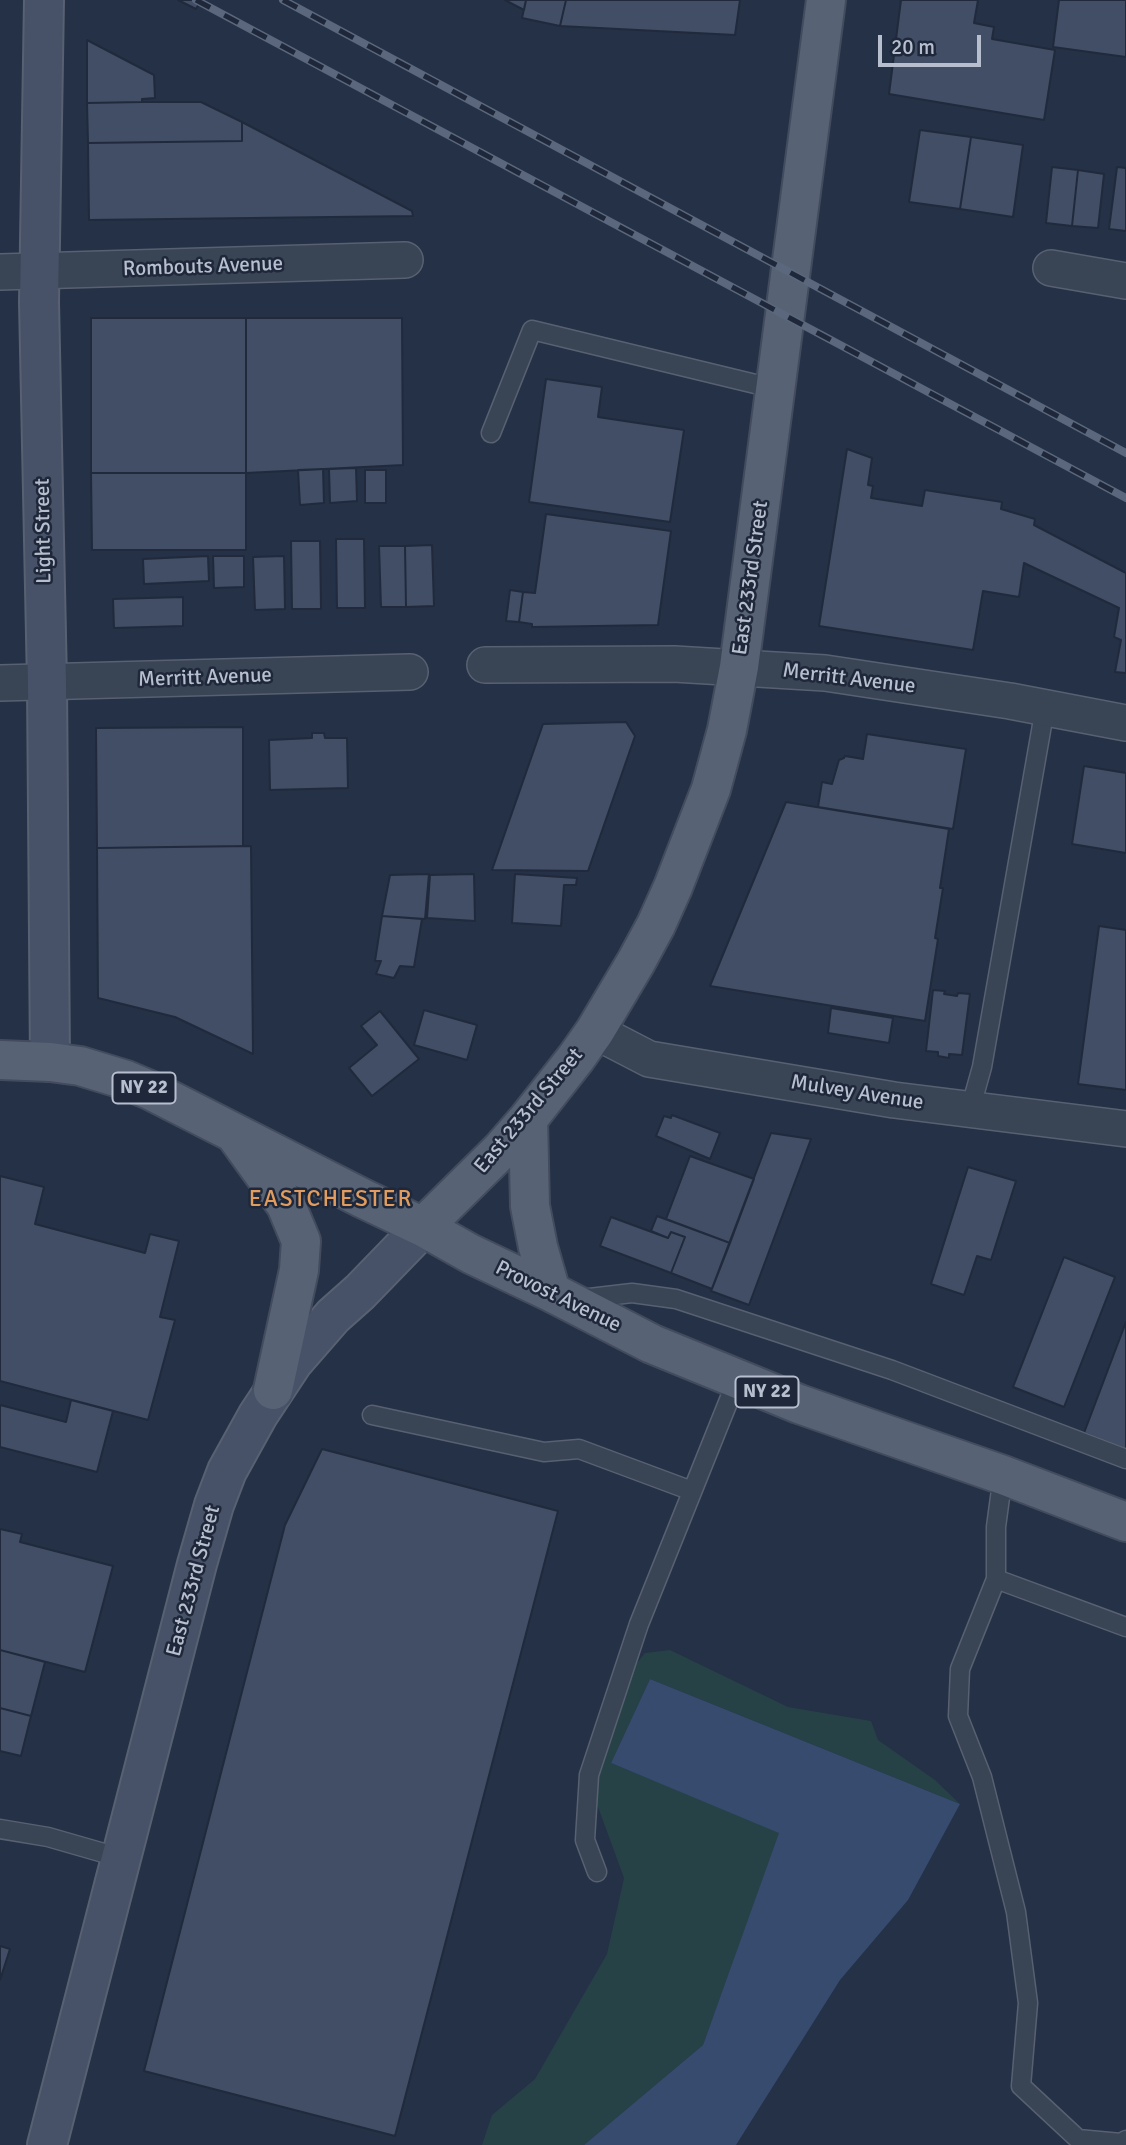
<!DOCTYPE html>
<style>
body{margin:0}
#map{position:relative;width:1126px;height:2145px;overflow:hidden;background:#243146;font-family:Signika,sans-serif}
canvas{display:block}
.scale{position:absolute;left:878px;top:35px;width:103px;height:32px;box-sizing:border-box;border:4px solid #b7bfce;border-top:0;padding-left:9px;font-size:21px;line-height:24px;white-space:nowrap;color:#b7bfce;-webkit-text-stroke:5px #1e283a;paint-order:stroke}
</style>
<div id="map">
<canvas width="1126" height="2145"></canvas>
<div class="scale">20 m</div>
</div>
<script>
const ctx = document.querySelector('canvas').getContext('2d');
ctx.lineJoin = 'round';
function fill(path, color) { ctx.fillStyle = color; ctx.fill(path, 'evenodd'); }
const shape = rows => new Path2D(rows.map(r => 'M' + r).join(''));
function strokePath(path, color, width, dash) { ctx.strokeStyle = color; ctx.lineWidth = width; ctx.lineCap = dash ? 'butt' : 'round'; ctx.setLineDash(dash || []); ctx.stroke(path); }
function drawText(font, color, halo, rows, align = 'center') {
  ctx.font = font + ' Signika,sans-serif'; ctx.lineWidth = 5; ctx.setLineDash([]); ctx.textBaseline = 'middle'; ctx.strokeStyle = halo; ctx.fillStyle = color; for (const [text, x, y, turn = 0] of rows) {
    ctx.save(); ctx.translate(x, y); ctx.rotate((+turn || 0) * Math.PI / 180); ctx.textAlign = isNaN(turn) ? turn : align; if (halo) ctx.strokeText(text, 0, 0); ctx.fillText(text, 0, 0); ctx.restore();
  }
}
fill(shape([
 [670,1650,788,1707,871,1721,878,1740,935,1780,960,1804,650,1679,611,1763,780,1832,703,2045,584,2145,482,2145,492,2115,535,2079,607,1954,624,1878,594,1796,624,1679,645,1653]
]), '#264247');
fill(shape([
 [650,1679,960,1804,908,1900,840,1980,736,2145,584,2145,703,2045,779,1833,611,1763]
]), '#364b6e');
const building = shape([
 [178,0,201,0,196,9,178,0],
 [505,0,526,0,524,10,505,0],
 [526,0,566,0,560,26,522,18,526,0],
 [566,0,740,0,735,35,560,26,566,0],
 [901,0,978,0,974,23,994,27,992,39,1055,50,1044,120,889,94,901,0],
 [1059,0,1126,0,1126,57,1053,47,1059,0],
 [87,40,154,75,155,98,142,99,142,102,87,103,87,40],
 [142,102,201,102,242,122,242,141,88,143,87,103,142,102],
 [242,122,412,211,413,216,89,220,88,143,242,141,242,122],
 [920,130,971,137,960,209,909,202,920,130],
 [971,137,1023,145,1013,217,960,209,971,137],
 [1052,167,1078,170,1072,226,1046,223,1052,167],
 [1117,167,1126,168,1126,231,1109,229,1117,167],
 [1078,170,1104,174,1098,228,1072,226,1078,170],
 [91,318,246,318,246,473,91,473,91,318],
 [246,318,402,318,403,465,246,473,246,318],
 [546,379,602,387,598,417,684,430,670,522,529,502,546,379],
 [847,449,872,458,868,485,873,486,871,498,922,506,925,490,1002,502,1001,509,1035,519,1034,525,1126,573,1126,673,1115,672,1121,640,1114,637,1119,608,1024,563,1019,597,983,591,973,650,819,626,847,449],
 [356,468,357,501,330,503,329,469,356,468],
 [323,469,324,503,300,505,298,470,323,469],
 [365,470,386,470,386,503,365,503,365,470],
 [91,473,246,473,246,550,92,550,91,473],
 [546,514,671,531,658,625,532,627,532,624,519,622,523,592,535,593,546,514],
 [336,539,364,539,365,608,337,608,336,539],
 [291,541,320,541,321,609,292,609,291,541],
 [432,545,434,606,406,607,405,546,432,545],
 [379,546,405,546,406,607,381,607,379,546],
 [208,556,209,581,144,584,143,559,208,556],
 [213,556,244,556,244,587,214,588,213,556],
 [284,556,285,609,255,610,253,557,284,556],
 [510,590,523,592,519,622,506,621,510,590],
 [183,597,183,626,114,628,113,599,183,597],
 [626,722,635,736,588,871,492,870,543,724,626,722],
 [243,727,243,846,97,848,96,728,243,727],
 [312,733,324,733,325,738,347,738,348,788,270,790,269,740,312,738,312,733],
 [867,734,966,749,953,829,818,807,822,782,832,784,839,760,844,758,845,756,863,759,867,734],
 [1084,766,1126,773,1126,853,1072,844,1084,766],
 [786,802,949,829,940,888,943,888,935,938,938,939,925,1021,710,986,786,802],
 [251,846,253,1054,175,1017,98,998,97,848,251,846],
 [429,874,425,919,382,916,390,875,429,874],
 [474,874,475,921,427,918,430,875,474,874],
 [515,874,577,878,576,885,564,885,561,926,512,923,515,874],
 [382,916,422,919,414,967,400,966,394,978,376,974,381,961,375,961,382,916],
 [1099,926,1126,930,1126,1090,1078,1084,1099,926],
 [933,990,945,991,944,994,957,996,958,993,970,994,962,1055,949,1054,949,1058,938,1056,938,1052,926,1051,933,990],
 [831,1008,893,1018,889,1043,828,1033,831,1008],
 [424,1010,477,1025,467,1060,414,1045,424,1010],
 [380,1011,419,1059,372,1096,349,1068,377,1045,361,1026,380,1011],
 [672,1115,720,1133,710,1159,656,1136,664,1116,671,1118,672,1115],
 [771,1133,811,1139,749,1305,711,1291,771,1133],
 [690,1156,754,1179,730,1243,666,1219,690,1156],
 [968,1167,1016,1181,991,1260,977,1256,964,1295,931,1284,968,1167],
 [0,1176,44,1187,35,1224,145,1253,150,1234,179,1241,160,1317,175,1320,148,1420,0,1381,0,1176],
 [657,1216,730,1243,712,1289,671,1273,685,1237,671,1232,668,1238,651,1231,657,1216],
 [611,1217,668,1238,671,1232,685,1237,671,1273,600,1246,611,1217],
 [1064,1257,1115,1277,1064,1407,1013,1387,1064,1257],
 [1126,1322,1126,1449,1084,1433,1126,1322],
 [71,1400,113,1411,97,1472,0,1447,0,1405,66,1422,71,1400],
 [322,1449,558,1511,395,2136,144,2071,285,1525,322,1449],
 [0,1529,22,1534,20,1542,113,1566,85,1672,0,1650,0,1529],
 [0,1650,45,1662,31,1716,0,1708,0,1650],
 [0,1708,31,1716,21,1756,0,1751,0,1708],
 [0,1946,10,1949,0,1980,0,1946]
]);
fill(building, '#414e66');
strokePath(building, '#202a3c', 2);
const lane = shape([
 [491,433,532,330,776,389],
 [970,1110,982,1067,1045,708],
 [581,1299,632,1293,676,1299,892,1370,1126,1459],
 [372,1415,544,1452,579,1449,692,1491],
 [1003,1475,996,1527,996,1579,1126,1627],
 [996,1579,960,1669,958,1716,982,1777,1016,1912,1028,2003,1021,2086,1078,2139,1121,2143,1126,2140],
 [0,1829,48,1837,121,1858],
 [597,1872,585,1840,589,1775,639,1624,737,1380]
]);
const street = shape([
 [1051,268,1126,281],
 [0,272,405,260],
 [485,665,674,664,825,673,1010,701,1126,723],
 [0,683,410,672],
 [595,1031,649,1059,894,1100,1126,1129]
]);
const secondary = shape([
 [44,0,39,302,47,683,50,1062],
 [47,2145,197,1564,214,1505,227,1471,258,1415,293,1362,333,1316,360,1292,423,1227]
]);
const primary = shape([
 [0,1060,50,1062,80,1066,126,1080,152,1091,362,1198,423,1227,471,1254,551,1292,652,1344,799,1404,1003,1475,1126,1522],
 [528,1119,530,1206,538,1247,551,1292],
 [237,1137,286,1205,301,1241,299,1270,273,1390],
 [423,1227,501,1150,528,1119,576,1058,595,1031,636,962,656,925,673,887,711,789,727,730,739,667,826,0]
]);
strokePath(lane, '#586172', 21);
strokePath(street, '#586172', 38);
strokePath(secondary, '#586172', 42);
strokePath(primary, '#434c5e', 42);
strokePath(lane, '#394455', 18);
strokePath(street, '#394455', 35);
strokePath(secondary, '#475268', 38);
strokePath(primary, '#576375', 38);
const rail = shape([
 [196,0,1126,498],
 [283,0,1126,453]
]);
strokePath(rail, '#5b677c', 8);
strokePath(rail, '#1e283a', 5, [16]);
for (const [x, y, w] of [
 [144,1088,63],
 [767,1392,63]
]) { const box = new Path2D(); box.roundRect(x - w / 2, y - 15.5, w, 31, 5); ctx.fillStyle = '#1e283a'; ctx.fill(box); strokePath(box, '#b7bfce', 2); }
drawText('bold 19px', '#b7bfce', null, [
 ["NY 22",144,1088],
 ["NY 22",767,1392]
]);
drawText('21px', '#b7bfce', '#1e283a', [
 ["Rombouts Avenue",203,267,-2],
 ["Light Street",44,531,-91],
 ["East 233rd Street",751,578,-82],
 ["Merritt Avenue",205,678,-2],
 ["Merritt Avenue",849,679,7],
 ["Mulvey Avenue",857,1093,9],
 ["East 233rd Street",529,1111,-50],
 ["Provost Avenue",558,1297,26],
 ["East 233rd Street",194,1581,-75]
]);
ctx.letterSpacing = '2px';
drawText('23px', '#e19c5f', '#1e283a', [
 ["EASTCHESTER",331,1200]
]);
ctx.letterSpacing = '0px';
</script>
